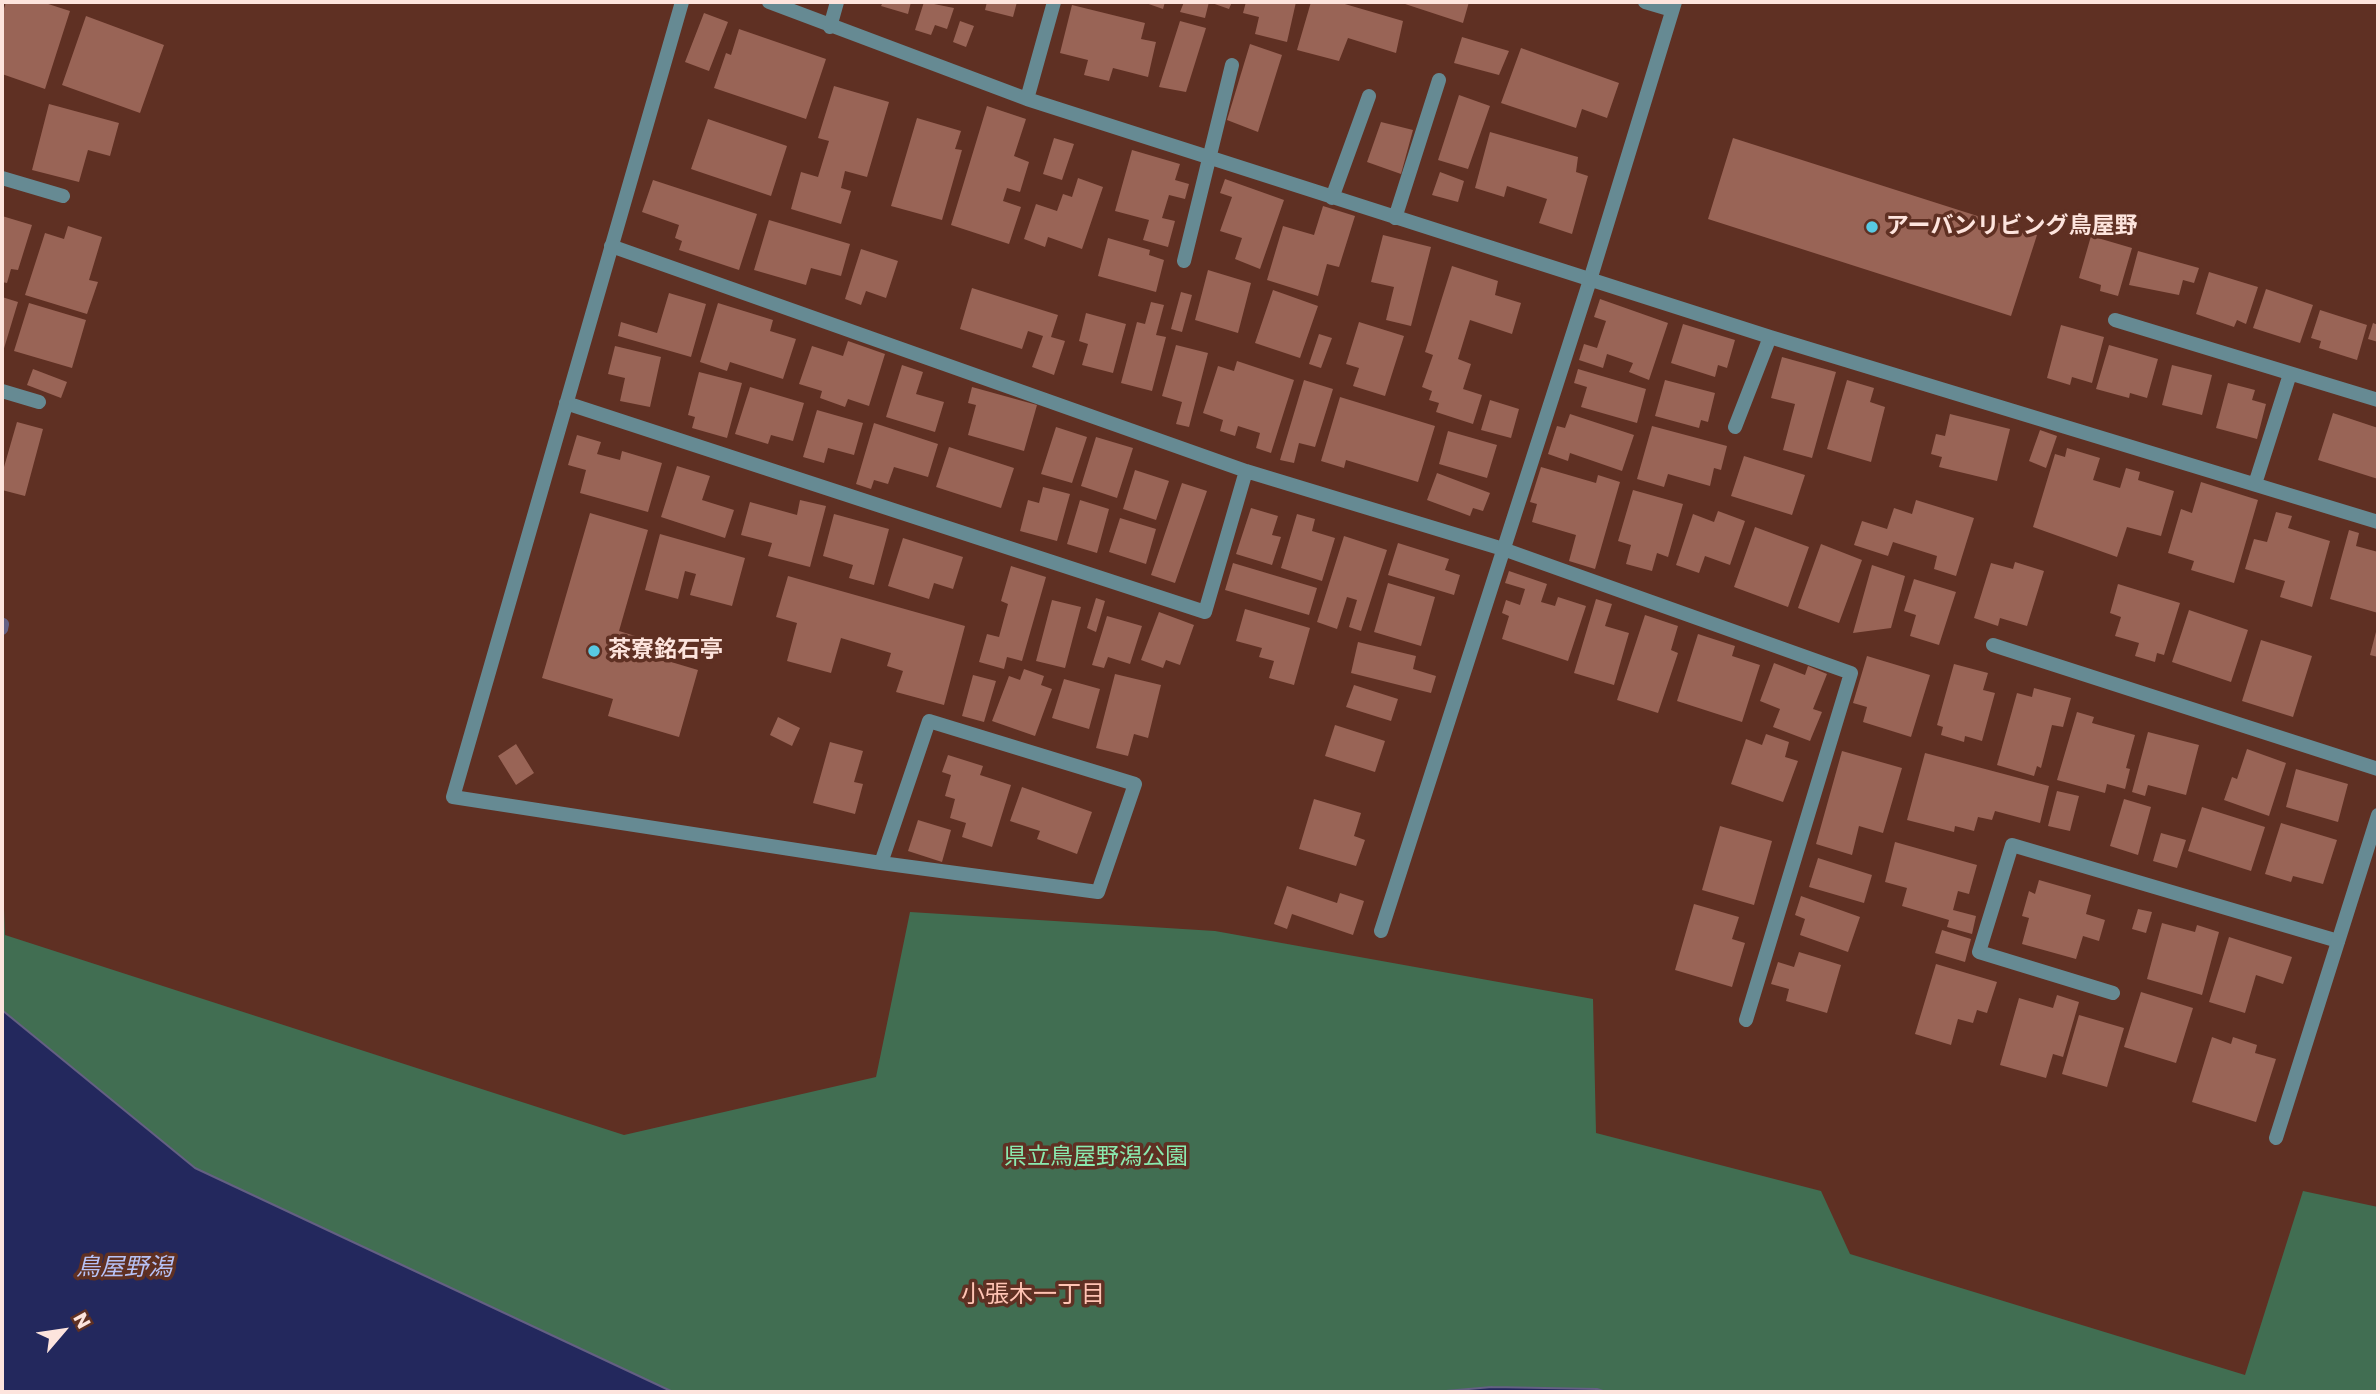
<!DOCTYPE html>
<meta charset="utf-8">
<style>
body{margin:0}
#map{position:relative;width:2380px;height:1394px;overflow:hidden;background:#5f3023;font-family:Poppins,sans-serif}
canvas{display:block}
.frame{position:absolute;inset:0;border:4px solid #fde4dd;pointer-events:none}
.north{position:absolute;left:28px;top:1296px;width:70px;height:70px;-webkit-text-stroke:5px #5f3023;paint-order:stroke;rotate:61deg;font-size:19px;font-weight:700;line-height:28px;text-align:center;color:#fde4dd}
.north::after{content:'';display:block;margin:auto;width:24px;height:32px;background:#fde4dd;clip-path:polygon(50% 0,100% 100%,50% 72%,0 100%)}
</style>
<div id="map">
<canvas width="2380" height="1394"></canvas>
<div class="frame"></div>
<div class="north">N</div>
</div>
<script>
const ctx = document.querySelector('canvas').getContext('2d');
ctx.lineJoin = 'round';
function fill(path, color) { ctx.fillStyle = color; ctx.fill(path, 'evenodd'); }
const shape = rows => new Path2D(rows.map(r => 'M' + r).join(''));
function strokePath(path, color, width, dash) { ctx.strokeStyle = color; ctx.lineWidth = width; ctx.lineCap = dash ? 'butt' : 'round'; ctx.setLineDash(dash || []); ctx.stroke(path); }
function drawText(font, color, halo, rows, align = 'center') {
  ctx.font = font + ' Poppins,"Noto Sans JP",sans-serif'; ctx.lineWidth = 7; ctx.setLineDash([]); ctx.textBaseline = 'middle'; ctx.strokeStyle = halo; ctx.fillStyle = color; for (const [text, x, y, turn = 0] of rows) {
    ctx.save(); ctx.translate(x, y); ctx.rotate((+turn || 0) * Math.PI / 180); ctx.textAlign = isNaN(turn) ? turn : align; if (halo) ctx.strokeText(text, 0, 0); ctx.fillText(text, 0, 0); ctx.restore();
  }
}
fill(shape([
 [2,856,5,935,624,1135,876,1077,910,912,1215,931,1593,999,1596,1133,1821,1191,1850,1254,2245,1375,2303,1191,2378,1207,2378,1392,1606,1392,1492,1387,1434,1392,656,1392,195,1168,2,1010]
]), '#416e52');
const water = shape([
 [2,1010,195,1168,673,1392,2,1392,2,1010],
 [1492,1387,1597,1389,1606,1392,1434,1392,1492,1387]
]);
fill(water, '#23285d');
strokePath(water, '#646083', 2);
strokePath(shape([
 [2,629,3,624]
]), '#646083', 12);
fill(shape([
 [6,2,42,2,70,11,45,89,2,74,2,15],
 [883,2,911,2,908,14,881,6],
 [924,2,954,8,947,29,935,25,931,35,915,30],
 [987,2,1017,2,1013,17,985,10],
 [1143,2,1165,2,1163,9],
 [1184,2,1209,2,1205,18,1180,12],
 [1209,2,1232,2,1229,9],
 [1246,2,1296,2,1287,42,1255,34,1259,17,1243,13],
 [1311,2,1338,2,1403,21,1396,53,1348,38,1339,61,1297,50],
 [1399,2,1469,2,1463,23],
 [1072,5,1145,23,1141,39,1156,42,1148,77,1113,68,1109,81,1084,75,1088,60,1060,53],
 [704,13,728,22,709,71,685,62],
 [86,16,164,45,140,113,62,85],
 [960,21,974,26,966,47,953,42],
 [1180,21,1206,28,1186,92,1159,87],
 [739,29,826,59,806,119,714,88,726,53,731,55],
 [1462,37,1509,51,1499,75,1454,63],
 [1250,44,1282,55,1258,132,1227,120],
 [1521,48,1619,83,1607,118,1582,109,1576,128,1501,103],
 [834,86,889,102,867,177,845,171,841,188,851,191,841,224,791,209,801,172,818,177,829,141,818,138],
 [1459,95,1490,106,1468,169,1438,160],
 [49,104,119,123,110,156,88,150,79,182,32,170],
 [987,106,1026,119,1014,156,1029,162,1020,192,1007,188,1003,201,1021,207,1009,244,951,225],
 [917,118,961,131,955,149,962,150,942,220,891,206],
 [708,119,787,146,771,196,691,169],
 [1381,122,1413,130,1401,174,1367,162],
 [1490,132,1578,157,1576,172,1588,176,1572,234,1539,223,1547,199,1507,186,1504,197,1475,188],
 [1054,138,1074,144,1062,180,1043,174],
 [1733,138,2037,235,2011,316,1708,219],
 [1132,150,1180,164,1175,180,1189,184,1185,199,1169,195,1162,218,1175,221,1168,247,1143,240,1149,220,1115,211],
 [1440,172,1464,181,1458,202,1432,195],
 [1078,178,1103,187,1082,249,1048,237,1045,247,1024,239,1036,204,1057,211,1063,194,1072,197],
 [1225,179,1284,200,1260,269,1235,259,1242,238,1220,231,1232,197,1220,193],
 [653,180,757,214,739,270,679,250,682,241,675,238,679,225,642,212],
 [1323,206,1355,216,1339,267,1327,264,1318,296,1267,280,1283,226,1314,235],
 [2,216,32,225,18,270,11,269,7,283,2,282],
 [769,220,850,244,841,276,811,268,806,285,754,270],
 [68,226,102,237,89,280,98,282,87,314,25,295,45,233,64,239],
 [1383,235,1431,247,1411,326,1386,320,1394,287,1371,282],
 [2091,236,2132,248,2118,296,2100,291,2101,285,2079,278],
 [1108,238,1150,250,1149,255,1164,260,1156,292,1098,276],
 [861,249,898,261,886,298,866,291,861,305,845,299],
 [2138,251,2199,268,2194,283,2183,280,2179,295,2129,285],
 [1452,266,1498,281,1495,295,1521,303,1512,334,1470,320,1458,359,1471,364,1463,389,1482,395,1473,424,1436,412,1439,403,1429,400,1432,391,1422,387,1433,355,1425,352],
 [1208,270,1251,283,1238,333,1195,320],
 [2209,272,2258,287,2246,324,2237,320,2234,327,2196,314],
 [972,288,1058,315,1051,337,1065,341,1054,375,1032,367,1043,336,1028,331,1022,349,960,329],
 [2266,289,2313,305,2300,343,2253,328],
 [1273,290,1318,306,1300,358,1255,343],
 [1181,292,1192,295,1182,332,1171,329],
 [669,293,706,304,691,357,618,336,621,322,657,333],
 [2,297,18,302,2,355],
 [1600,299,1668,323,1649,380,1629,372,1633,363,1607,354,1603,368,1579,360,1584,344,1597,348,1606,321,1594,317],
 [1151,302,1164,305,1156,335,1166,337,1152,391,1121,383,1137,322,1145,324],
 [29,303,86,320,72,368,14,351],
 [718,303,773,320,770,331,796,339,783,379,730,362,727,371,700,362],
 [2320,310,2367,325,2357,360,2319,348,2321,341,2311,338],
 [1086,313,1126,324,1113,373,1082,365,1088,344,1079,341],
 [1359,322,1404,336,1385,396,1353,386,1359,368,1346,364],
 [2373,323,2378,325,2378,342,2368,339],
 [1683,324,1735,340,1727,368,1718,365,1715,377,1671,363],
 [2061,325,2104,337,2092,383,2072,377,2070,385,2047,378],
 [1319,334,1332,338,1321,368,1309,364],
 [848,341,885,354,869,406,848,399,845,407,820,398,822,391,799,384,812,346,843,356],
 [1176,345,1208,353,1189,427,1176,424,1182,402,1162,396],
 [2109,345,2158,359,2147,398,2130,393,2129,398,2096,389],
 [615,346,661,357,650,407,620,401,625,378,608,374],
 [1782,357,1836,372,1812,458,1783,450,1795,404,1771,398],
 [1237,361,1294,380,1271,453,1256,448,1260,433,1238,426,1235,436,1220,431,1223,420,1203,413,1218,366,1234,371],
 [902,365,923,372,916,394,944,402,935,432,886,417],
 [2172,365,2212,375,2202,415,2162,405],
 [33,369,67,382,61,398,27,385],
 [1578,369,1646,389,1637,423,1581,407,1587,387,1574,383],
 [699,372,742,383,727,438,692,428,695,417,688,415],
 [1304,380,1333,389,1315,447,1299,443,1294,463,1280,460],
 [1665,380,1715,393,1708,422,1701,420,1699,428,1655,416],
 [1847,380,1874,388,1870,402,1885,407,1871,462,1827,449],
 [2228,383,2255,390,2252,400,2266,404,2257,439,2216,428],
 [750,387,804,403,793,441,771,435,768,444,735,434],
 [972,387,1037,405,1024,451,968,435,976,405,968,403],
 [1340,397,1435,426,1418,482,1346,460,1344,468,1321,461],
 [1490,400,1519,409,1511,438,1481,430],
 [817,410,863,423,854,455,828,448,824,463,803,457],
 [2333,413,2378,428,2378,479,2318,460],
 [1570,414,1634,435,1622,471,1570,453,1568,461,1548,454,1557,426,1565,428],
 [1950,414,2010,429,1997,481,1939,467,1942,457,1931,454,1936,434,1945,436],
 [17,422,43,429,25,496,2,490,2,474],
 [874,423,938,444,928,477,894,467,888,484,874,480,871,489,856,484],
 [1652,426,1727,446,1721,470,1714,468,1710,486,1668,474,1664,487,1637,479],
 [1056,427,1087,437,1072,483,1041,474],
 [2040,430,2057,436,2046,468,2029,461],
 [1448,431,1497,445,1487,478,1439,464],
 [577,435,601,442,597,454,620,460,622,451,662,463,648,512,580,493,586,470,568,465],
 [1096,437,1133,448,1117,498,1081,486],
 [949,447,1014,468,1001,508,936,487],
 [2067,448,2100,458,2093,480,2120,488,2126,468,2140,472,2138,480,2174,491,2161,536,2127,527,2117,557,2033,527,2055,454,2065,457],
 [1744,456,1805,475,1792,515,1731,496],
 [677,466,710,476,702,500,734,510,725,538,661,517],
 [1541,467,1596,483,1598,475,1620,482,1595,569,1569,561,1576,535,1532,522,1537,504,1530,502],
 [1135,470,1169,481,1156,520,1123,509],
 [1437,473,1490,493,1483,511,1473,508,1470,516,1427,500],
 [2201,482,2258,500,2234,583,2191,570,2194,561,2168,553,2181,509,2192,513],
 [1182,483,1207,491,1175,583,1151,575],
 [1043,487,1070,494,1057,541,1020,531,1028,500,1039,503],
 [1633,490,1683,504,1668,557,1657,553,1652,571,1626,564,1631,545,1618,541],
 [800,500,826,506,810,567,768,556,772,543,741,535,750,502,797,515],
 [1080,500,1109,509,1097,553,1067,544],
 [1916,500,1974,518,1956,576,1934,569,1937,556,1893,542,1888,556,1854,545,1862,521,1887,529,1894,508,1912,514],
 [1251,508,1278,516,1272,535,1281,537,1272,565,1236,554],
 [1718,511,1745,521,1730,565,1705,556,1699,573,1676,565,1693,514,1714,522],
 [2276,512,2292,516,2288,528,2330,541,2312,607,2280,597,2285,581,2245,569,2254,539,2267,542],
 [590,513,648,530,619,631,645,639,641,653,698,670,679,737,608,716,613,699,542,678],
 [834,514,889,529,874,585,849,578,853,565,823,556],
 [1297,514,1315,519,1312,531,1335,538,1322,581,1281,568],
 [1120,518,1156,529,1146,564,1109,552],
 [1755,527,1809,547,1788,607,1734,587],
 [2349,530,2359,533,2356,546,2378,552,2378,613,2330,599],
 [660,534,745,558,732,606,690,595,696,574,685,571,678,599,645,590],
 [1344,536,1387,550,1361,631,1349,627,1357,600,1347,597,1337,629,1317,622],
 [903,538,963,557,953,589,934,583,929,599,888,586],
 [1398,543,1449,559,1445,570,1460,575,1454,595,1388,575],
 [1821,544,1862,560,1839,623,1798,608],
 [2015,562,2044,571,2027,626,2000,618,1998,626,1974,618,1991,563,2013,569],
 [1233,563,1317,588,1309,615,1225,590],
 [1872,565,1905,576,1891,628,1853,633],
 [1011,566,1046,577,1022,661,1007,657,1004,669,979,662,987,634,999,637,1008,604,1001,601],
 [1509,571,1547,584,1541,602,1555,606,1558,597,1586,606,1568,661,1502,639,1509,616,1502,613,1506,600,1520,605,1525,589,1505,583],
 [788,576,965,626,944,705,896,692,903,671,887,666,891,653,841,638,831,673,787,661,797,623,776,617],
 [1914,579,1956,592,1939,645,1910,636,1916,615,1904,611],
 [1388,583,1435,597,1421,646,1374,632],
 [2118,584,2180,603,2164,655,2157,653,2155,662,2135,656,2139,643,2115,636,2121,617,2110,613],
 [1096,598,1105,601,1096,632,1087,628],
 [1596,599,1612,604,1605,626,1629,633,1614,685,1574,673],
 [1052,600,1081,607,1065,668,1036,661],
 [1245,609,1310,628,1294,685,1269,678,1274,661,1259,657,1262,648,1236,641],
 [2189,610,2248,630,2231,682,2172,662],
 [1159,612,1194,625,1180,665,1166,660,1163,668,1141,660],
 [1645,615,1678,626,1671,650,1678,653,1658,713,1617,700],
 [1107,616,1142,626,1130,664,1108,657,1104,668,1092,665],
 [2377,628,2378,628,2378,657,2370,655],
 [1698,634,1735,646,1732,656,1760,665,1742,722,1677,701],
 [2261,640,2312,656,2293,717,2242,701],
 [1358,642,1416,656,1413,669,1436,676,1431,693,1351,673],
 [1867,656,1930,675,1911,737,1863,722,1867,707,1853,703],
 [1774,663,1805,675,1808,666,1827,674,1813,709,1822,712,1810,741,1773,727,1780,709,1760,701],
 [1954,664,1988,673,1983,690,1995,693,1982,741,1965,736,1964,742,1941,735,1943,727,1937,725],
 [1024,669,1044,676,1041,685,1052,689,1035,736,992,721,1009,676,1020,680],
 [1115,674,1161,685,1148,738,1134,734,1128,756,1096,748],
 [973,675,996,681,984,722,962,716],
 [1064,679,1100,689,1089,729,1052,718],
 [1354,685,1398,699,1391,721,1346,707],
 [2034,688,2071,698,2063,727,2052,725,2041,768,2037,766,2034,776,1997,765,2017,693,2032,697],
 [2077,712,2094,717,2092,723,2135,735,2126,768,2130,769,2125,789,2107,784,2105,793,2057,780],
 [778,717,800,728,792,746,770,735],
 [1335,725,1385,741,1375,772,1325,756],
 [2148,732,2199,745,2186,795,2148,785,2145,796,2132,792],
 [1766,734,1789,742,1785,757,1798,761,1783,802,1731,784,1746,739,1762,745],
 [830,742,863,751,854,782,863,784,855,814,813,803],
 [516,744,534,773,516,785,498,756],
 [2247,749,2286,763,2269,816,2224,800,2232,777,2237,779],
 [1842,751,1902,768,1883,833,1859,826,1852,855,1816,844],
 [1925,753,2049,786,2040,823,1995,811,1992,820,1978,817,1974,831,1955,826,1954,832,1907,820],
 [948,755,983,766,980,775,1011,785,992,847,962,837,966,823,950,818,955,799,945,796,951,775,942,772],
 [2296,769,2348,784,2338,822,2286,807],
 [1022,787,1092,812,1077,854,1037,839,1040,831,1010,821],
 [2057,791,2079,796,2070,831,2048,826],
 [1314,799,1361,813,1354,836,1365,840,1356,866,1299,849],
 [2124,799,2151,807,2138,855,2110,846],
 [2202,807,2265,827,2251,871,2188,851],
 [918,820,951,830,942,862,908,851],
 [2281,823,2337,840,2323,884,2293,876,2291,882,2265,874],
 [1720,826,1772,841,1754,905,1702,890],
 [2161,833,2186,840,2177,868,2153,861],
 [1895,842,1977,865,1969,894,1958,891,1953,910,1976,916,1972,934,1947,927,1949,920,1902,906,1907,888,1885,882],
 [1818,858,1872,875,1864,903,1809,887],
 [2039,880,2091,895,2086,914,2105,920,2099,941,2083,936,2076,959,2022,944,2029,918,2022,916,2029,891,2035,894],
 [1287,886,1337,903,1340,893,1364,901,1353,935,1292,914,1287,929,1274,924],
 [1801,896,1860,917,1848,952,1800,935,1805,919,1795,915],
 [1694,904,1739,917,1732,939,1745,943,1732,987,1675,970],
 [2138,909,2152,912,2146,933,2132,929],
 [2162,923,2195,932,2197,925,2219,932,2202,995,2147,979],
 [1942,930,1971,939,1965,962,1935,953],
 [2229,937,2292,957,2283,984,2256,975,2245,1013,2209,1002],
 [1799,952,1841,965,1827,1013,1786,1001,1789,989,1771,984,1778,962,1794,967],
 [1936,964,1997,982,1987,1013,1977,1010,1973,1023,1958,1019,1951,1045,1915,1034],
 [2141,992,2193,1008,2176,1063,2124,1047],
 [2057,995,2079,1002,2063,1057,2053,1054,2046,1078,2000,1065,2019,998,2053,1008],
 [2079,1015,2124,1028,2107,1087,2062,1074],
 [2212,1037,2231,1044,2233,1037,2257,1045,2255,1053,2276,1059,2256,1122,2192,1102]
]), '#996456');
strokePath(shape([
 [1503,549,1851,673,1746,1020],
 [1993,645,2378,769],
 [2113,993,1979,952,2012,845,2338,941]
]), '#668a93', 14);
strokePath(shape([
 [682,2,453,797,881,863,1098,892,1135,784,929,721,881,863],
 [769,2,1027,99,1770,337,2378,522],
 [1645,2,1672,10],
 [830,27,837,2],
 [1027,99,1054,2],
 [2,178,63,196],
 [1332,198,1369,96],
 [1395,218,1439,80],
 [611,246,1246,471,1503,549],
 [1184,261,1232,65],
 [2115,320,2378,400],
 [2,391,39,402],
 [566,403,1205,612,1246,471],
 [1735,427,1770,337],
 [2255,484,2290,374],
 [1381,931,1590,280,1675,2],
 [2276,1138,2378,815]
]), '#668a93', 14);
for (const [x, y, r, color] of [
 [1872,227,7,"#58c9e3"],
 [594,651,7,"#58c9e3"]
]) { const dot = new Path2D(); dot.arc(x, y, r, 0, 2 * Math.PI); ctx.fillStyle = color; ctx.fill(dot); strokePath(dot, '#5f3023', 2.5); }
drawText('bold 23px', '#fde4dd', '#5f3023', [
 ["アーバンリビング鳥屋野",1886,227],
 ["茶寮銘石亭",608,651]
], 'left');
drawText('23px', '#8aeaaf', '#5f3023', [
 ["県立鳥屋野潟公園",1096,1158]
]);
drawText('italic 24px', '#b7c2f6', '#5f3023', [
 ["鳥屋野潟",124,1269]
]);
drawText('24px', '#ffc3b3', '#5f3023', [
 ["小張木一丁目",1033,1296]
]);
</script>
